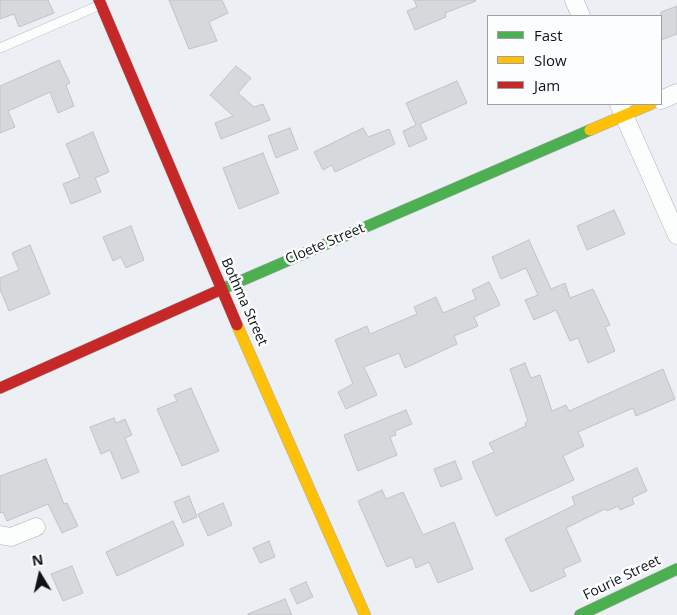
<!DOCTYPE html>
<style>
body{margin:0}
#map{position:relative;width:677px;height:615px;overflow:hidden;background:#ecf0f4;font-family:"Open Sans",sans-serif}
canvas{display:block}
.legend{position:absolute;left:487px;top:15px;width:175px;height:90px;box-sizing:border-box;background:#fbfdfe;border:1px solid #9d9fa1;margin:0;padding:6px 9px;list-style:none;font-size:15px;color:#101315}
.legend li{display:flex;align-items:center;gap:10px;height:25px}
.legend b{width:25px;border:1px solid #9d9fa1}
.north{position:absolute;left:15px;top:550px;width:50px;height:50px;-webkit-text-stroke:4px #fbfdfe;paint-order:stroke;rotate:351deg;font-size:14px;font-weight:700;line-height:20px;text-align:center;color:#101315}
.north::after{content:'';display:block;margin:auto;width:18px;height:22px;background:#101315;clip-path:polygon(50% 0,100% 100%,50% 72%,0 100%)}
</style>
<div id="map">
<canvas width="677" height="615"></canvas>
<ul class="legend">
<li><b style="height:6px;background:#4caf50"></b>Fast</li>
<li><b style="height:6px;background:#ffc107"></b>Slow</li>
<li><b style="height:6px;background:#c62828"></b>Jam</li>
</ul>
<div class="north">N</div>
</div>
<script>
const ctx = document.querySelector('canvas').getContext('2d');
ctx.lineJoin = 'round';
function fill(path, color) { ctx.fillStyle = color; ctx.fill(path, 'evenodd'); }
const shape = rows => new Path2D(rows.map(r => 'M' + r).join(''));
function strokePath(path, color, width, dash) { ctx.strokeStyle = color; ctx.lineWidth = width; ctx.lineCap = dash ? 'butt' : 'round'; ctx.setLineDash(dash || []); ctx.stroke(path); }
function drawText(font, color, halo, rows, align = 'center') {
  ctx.font = font + ' "Open Sans",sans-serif'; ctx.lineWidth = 5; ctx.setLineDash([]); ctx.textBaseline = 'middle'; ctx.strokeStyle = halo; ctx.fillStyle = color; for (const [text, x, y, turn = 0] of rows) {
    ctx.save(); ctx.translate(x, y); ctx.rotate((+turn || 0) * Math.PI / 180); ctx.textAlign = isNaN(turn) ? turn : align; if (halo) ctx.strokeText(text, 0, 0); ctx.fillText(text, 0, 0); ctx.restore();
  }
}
const building = shape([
 [0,0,48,0,54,13,19,27,14,14,0,19,0,0],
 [169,0,222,0,228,13,209,22,217,41,189,49,169,0],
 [414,0,475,0,476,1,445,13,446,17,415,30,407,11,417,7,414,0],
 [677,6,677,34,661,40,661,12,677,6],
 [59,60,70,83,66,85,74,106,58,113,50,92,8,111,15,127,0,133,0,86,59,60],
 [236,66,251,78,238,93,254,107,263,104,270,120,221,139,215,123,233,116,210,95,236,66],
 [457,81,467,103,420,124,427,139,409,147,403,131,416,125,406,103,457,81],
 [290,128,298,149,276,158,268,136,290,128],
 [363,128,368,137,389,129,395,144,335,172,332,165,323,170,314,152,363,128],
 [93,132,109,172,95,178,101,192,71,204,63,184,80,177,66,144,93,132],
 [263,153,279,193,239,209,223,168,263,153],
 [614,210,625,234,587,250,577,226,614,210],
 [131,226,144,260,126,268,121,257,113,261,103,237,131,226],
 [529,240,551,289,565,283,570,298,593,289,610,325,605,327,615,351,588,363,578,338,570,341,556,310,534,320,525,300,538,295,526,268,501,279,492,257,529,240],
 [30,245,50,294,9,311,0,289,0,278,19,270,12,253,30,245],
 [489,282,500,305,474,317,478,326,454,336,457,344,405,368,399,353,364,367,377,395,346,409,338,392,353,384,335,340,367,326,370,334,417,314,414,307,436,297,443,313,476,299,472,290,489,282],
 [525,363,531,378,540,375,552,411,566,405,569,411,663,369,675,399,636,416,633,408,578,432,584,446,563,456,574,480,496,516,472,462,494,452,489,443,526,426,525,423,528,421,510,369,525,363],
 [191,388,219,451,182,466,157,409,177,401,174,395,191,388],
 [406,410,412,424,395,431,396,435,390,437,397,455,358,471,344,435,406,410],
 [114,418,116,423,125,419,132,435,125,438,139,472,122,479,110,450,101,454,90,427,114,418],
 [46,459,64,504,67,503,78,526,62,533,48,504,7,521,3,512,0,513,0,476,46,459],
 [455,461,462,479,441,487,434,469,455,461],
 [637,468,647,491,632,498,634,504,620,510,618,506,607,511,605,509,566,528,581,561,563,569,566,576,531,592,505,539,575,505,572,497,637,468],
 [382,490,386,499,403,492,423,535,454,522,473,569,438,583,429,562,416,568,412,557,387,567,358,501,382,490],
 [189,496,197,517,183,523,174,502,189,496],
 [223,503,232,525,208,536,198,514,223,503],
 [173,521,184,545,117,576,106,552,173,521],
 [269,541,275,557,260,563,253,548,269,541],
 [72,566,83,593,63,601,51,574,72,566],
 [306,582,313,597,297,604,290,589,306,582],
 [285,599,292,615,248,615,248,614,285,599]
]);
fill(building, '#d5d9dc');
strokePath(building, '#bfc3c6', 1);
const lane = shape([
 [0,48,100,5]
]);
const street = shape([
 [574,0,581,16],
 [661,100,677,93],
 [619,104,677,235],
 [0,535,11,537,36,527]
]);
const fast = shape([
 [222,289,590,130],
 [580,615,677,569]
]);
const slow = shape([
 [590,130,651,104],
 [237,325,365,615]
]);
const jam = shape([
 [99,0,237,325],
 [0,388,222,289]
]);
strokePath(lane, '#acafb2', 10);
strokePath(street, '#acafb2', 19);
strokePath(fast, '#acafb2', 12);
strokePath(slow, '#acafb2', 12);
strokePath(jam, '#acafb2', 12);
strokePath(lane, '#fcfdfd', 9);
strokePath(street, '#fcfdfd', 18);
strokePath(fast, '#4caf50', 11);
strokePath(slow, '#ffc107', 11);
strokePath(jam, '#c62828', 11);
drawText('14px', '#101315', '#fbfdfe', [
 ["Cloete Street",325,244,-23],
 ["Bothma Street",244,302,66],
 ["Fourie Street",622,578,-26]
]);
</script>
